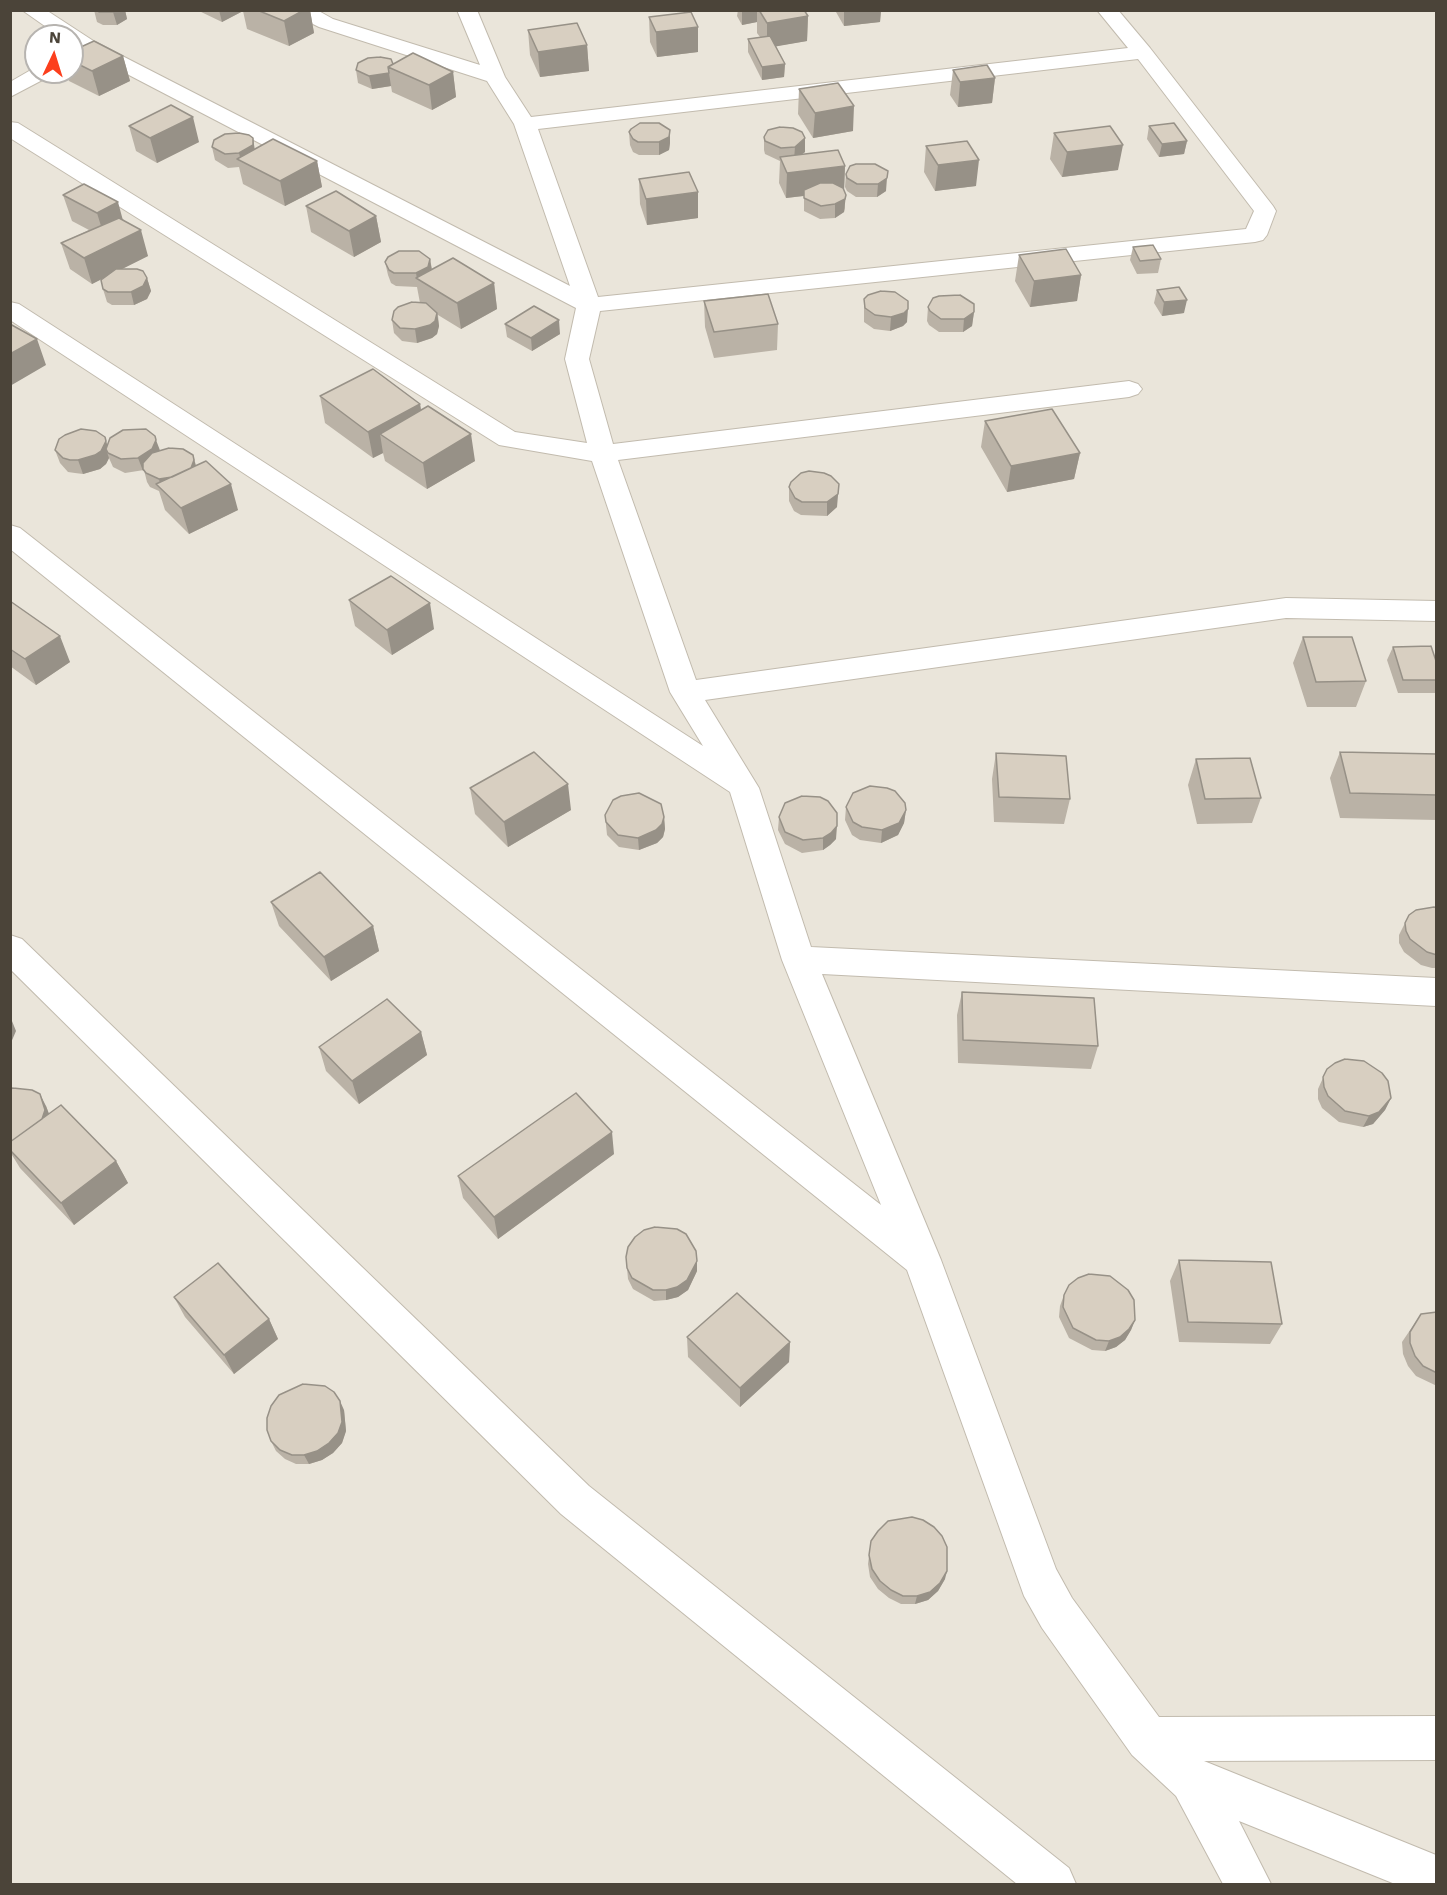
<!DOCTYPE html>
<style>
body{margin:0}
#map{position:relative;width:1447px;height:1895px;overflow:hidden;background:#f6f3ec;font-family:"Work Sans",sans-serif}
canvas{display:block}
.frame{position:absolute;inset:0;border:12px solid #4b4439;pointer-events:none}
.north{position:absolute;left:24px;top:24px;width:60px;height:60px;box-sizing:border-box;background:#fff;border:2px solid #b7b4b0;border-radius:50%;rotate:4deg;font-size:16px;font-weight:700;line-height:24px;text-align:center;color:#4b4439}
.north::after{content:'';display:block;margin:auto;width:21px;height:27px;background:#fc3f1d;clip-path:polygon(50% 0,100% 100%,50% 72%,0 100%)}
</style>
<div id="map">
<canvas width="1447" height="1895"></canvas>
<div class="frame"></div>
<div class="north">N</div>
</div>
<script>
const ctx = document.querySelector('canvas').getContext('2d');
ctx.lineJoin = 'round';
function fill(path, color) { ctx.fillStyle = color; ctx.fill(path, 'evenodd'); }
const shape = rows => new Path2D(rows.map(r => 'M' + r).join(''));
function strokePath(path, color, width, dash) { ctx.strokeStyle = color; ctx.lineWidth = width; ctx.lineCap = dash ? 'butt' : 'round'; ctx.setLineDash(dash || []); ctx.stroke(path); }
fill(shape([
 [11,11,1436,11,1436,1884,11,1884],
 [36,36,72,36,72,72,36,72]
]), '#eae5da');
const street = shape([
 [22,10,46,10,95,42,570,286,514,124,487,81,319,27,293,14,290,10,317,10,333,19,480,65,457,10,477,10,505,77,531,117,1128,48,1097,10,1118,10,1150,48,1273,206,1276,211,1267,235,1263,240,1255,242,600,311,589,359,613,444,1129,381,1138,384,1142,389,1138,394,1129,397,618,460,696,680,1286,598,1436,601,1436,621,1286,618,705,700,759,788,811,947,1436,978,1436,1006,822,974,941,1260,1056,1569,1072,1598,1159,1717,1436,1716,1436,1760,1204,1761,1436,1855,1436,1884,1395,1884,1239,1821,1271,1884,1223,1884,1176,1796,1132,1755,1042,1628,1024,1596,907,1270,10,549,10,525,20,528,881,1205,782,960,730,792,10,320,10,302,19,304,703,746,670,692,592,461,499,445,10,138,10,122,18,123,515,432,587,443,565,359,576,308,81,50,72,45,72,36,59,36,22,10],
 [1138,59,1254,211,1246,229,598,297,538,129,1138,59],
 [36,67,36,72,53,72,50,76,10,97,10,82,36,67],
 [10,935,22,939,589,1486,1069,1868,1076,1884,1017,1884,561,1514,10,969,10,935]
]);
strokePath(street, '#c2bbae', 2);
fill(street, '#fff');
fill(shape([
 [94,10,125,10,127,19,117,25,103,25,97,22],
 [197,10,310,10,314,33,289,46,247,29,243,11,222,22],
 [738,10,804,10,808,16,807,41,776,46,785,64,784,77,762,80,748,52,748,39,760,37,757,33,757,22,742,25,737,16],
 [836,10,881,10,880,22,844,26,836,12],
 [649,17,698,27,698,52,657,57,650,42],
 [528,30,587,45,589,71,540,77,530,55],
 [72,51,123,56,130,81,99,96,69,81,67,72,72,72],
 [393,64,453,72,456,97,432,110,392,92,391,86,372,89,358,83,356,70],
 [953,70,995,78,992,103,958,107,950,95],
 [799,89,853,131,813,138,798,114],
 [129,126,199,142,157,163,136,151],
 [1149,126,1187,141,1184,154,1159,157,1147,139],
 [670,130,670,143,669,150,659,155,639,155,633,152,630,145,629,132],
 [768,130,805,152,801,155,845,166,844,190,845,208,844,212,835,218,820,219,804,211,804,196,786,198,779,183,780,161,765,154,764,150,764,137],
 [1054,133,1118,170,1062,177,1050,159],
 [926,146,976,186,935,191,924,172],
 [212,147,255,149,317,161,322,187,285,206,243,184,239,167,228,168,215,160],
 [856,164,886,191,877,197,856,197,847,191,845,187,846,174],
 [639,179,698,218,647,225,640,204],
 [63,195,123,219,148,256,122,269,147,278,151,291,147,299,134,305,112,305,107,302,103,289,105,277,92,284,70,269,61,243,89,230,72,221],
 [306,206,376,216,381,242,354,257,311,232],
 [1133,247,1161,259,1158,273,1137,274,1130,260],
 [1019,255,1081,275,1077,301,1030,307,1015,281],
 [430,259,432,269,494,283,497,309,461,329,438,315,439,326,437,334,432,338,417,343,402,341,394,333,392,320,420,303,417,287,396,286,391,283,388,275,385,262],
 [1157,290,1184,313,1162,316,1154,303],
 [864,299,907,322,903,326,890,331,874,329,864,322],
 [704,301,778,324,777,350,714,358,705,327],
 [928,307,974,312,972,326,963,332,939,332,929,325,927,321],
 [505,324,560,334,532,351,507,337],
 [320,396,420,404,421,410,475,461,427,489,385,461,383,453,373,458,325,423],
 [985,421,1080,453,1074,479,1007,492,981,447],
 [105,437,107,445,160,451,196,466,238,510,189,534,165,510,159,491,150,487,147,482,144,470,125,473,113,467,109,458,106,464,100,469,83,474,75,473,68,472,60,463,55,450],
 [791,482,837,507,827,516,801,515,794,511,789,501,789,487],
 [349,600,434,629,392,655,355,626],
 [10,601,70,662,36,685,10,666],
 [1303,637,1366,681,1356,707,1307,707,1293,663],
 [1393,647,1437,664,1436,693,1398,693,1387,660],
 [1340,752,1437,754,1437,820,1340,818,1330,778],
 [996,753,1070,799,1064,824,994,822,992,779],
 [1196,759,1261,798,1252,823,1197,824,1188,785],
 [470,788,571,810,508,847,475,814],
 [846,807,906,810,904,823,898,835,881,843,860,840,852,835,845,820],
 [605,815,664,817,665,829,663,837,657,843,639,850,619,847,607,835],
 [779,817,836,839,830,845,823,850,802,853,785,844,778,830],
 [271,902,373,926,379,951,331,981,279,926],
 [1437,908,1437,968,1432,968,1421,965,1404,952,1399,943,1399,935,1409,915],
 [962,992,1098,1046,1091,1069,958,1063,957,1015],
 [421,1032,427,1055,359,1104,326,1071,319,1047],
 [1327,1069,1391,1098,1385,1110,1373,1124,1363,1127,1339,1122,1322,1108,1318,1099,1318,1089],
 [10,1089,46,1106,49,1114,116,1161,128,1183,74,1225,20,1168,12,1155,10,1155],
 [614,1154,498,1239,463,1198,458,1176],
 [626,1257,697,1271,688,1290,678,1297,666,1300,654,1301,633,1289,628,1279],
 [1179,1260,1282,1324,1270,1344,1179,1342,1170,1281],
 [1064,1295,1135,1320,1131,1330,1125,1340,1116,1347,1105,1351,1092,1350,1069,1338,1059,1317,1060,1306],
 [174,1297,269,1319,278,1339,234,1374,185,1317],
 [1437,1312,1437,1386,1416,1376,1408,1366,1403,1354,1402,1342,1421,1314],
 [687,1337,790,1342,789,1362,740,1407,688,1357],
 [344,1410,346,1431,342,1443,333,1453,322,1460,309,1464,296,1464,285,1459,276,1451,271,1441],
 [871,1541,945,1579,938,1591,928,1600,915,1604,901,1604,889,1598,878,1589,870,1577,868,1564]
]), '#bab2a6');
fill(shape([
 [117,10,125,10,127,19,117,25,113,12],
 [219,10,243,10,243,11,222,22],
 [304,10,310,10,314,33,289,46,284,21],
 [742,10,757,10,757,22,742,25],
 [844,10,881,10,880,22,844,26],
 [808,16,807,41,767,48,767,23],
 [698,27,698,52,657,57,656,32],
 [587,45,589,71,540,77,538,52],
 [123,56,130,81,99,96,92,71],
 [785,64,784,77,762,80,762,67],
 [453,72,456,97,432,110,429,85],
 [389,73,391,86,372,89,369,76],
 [995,78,992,103,958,107,960,82],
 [854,106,853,131,813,138,815,113],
 [193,117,199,142,157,163,150,138],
 [670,130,670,143,669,150,659,155,659,142],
 [253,138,255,151,241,161,239,153],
 [805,138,805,152,794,160,795,147],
 [1187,141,1184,154,1159,157,1162,144],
 [1123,145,1118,170,1062,177,1067,152],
 [979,160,976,186,935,191,938,165],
 [317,161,322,187,285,206,280,181],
 [845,166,844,191,786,198,787,173],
 [887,178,886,191,877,197,878,184],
 [698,192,698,218,647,225,646,199],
 [846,195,844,212,835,218,835,204],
 [118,202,125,228,105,239,97,213],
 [376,216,381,242,354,257,349,231],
 [141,230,148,256,92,284,84,258],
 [430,259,432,272,417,279,416,273],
 [1081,275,1077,301,1030,307,1034,281],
 [147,278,151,291,147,299,134,305,131,292],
 [494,283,497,309,461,329,457,303],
 [1187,300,1184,313,1162,316,1164,302],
 [908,309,907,322,903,326,890,331,891,317],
 [974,312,972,326,963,332,964,319],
 [437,313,439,326,437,334,432,338,417,343,415,329],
 [559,320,560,334,532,351,531,338],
 [37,339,46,365,10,386,10,354],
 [420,404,424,430,380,434,383,453,373,458,368,432],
 [471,434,475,461,427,489,423,463],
 [105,437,110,455,106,449,109,458,106,464,100,469,83,474,78,460],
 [156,440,161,453,156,463,143,471,138,458],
 [1080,453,1074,479,1007,492,1011,466],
 [193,455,198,473,161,489,159,479],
 [231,484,238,510,189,534,181,508],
 [839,484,837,507,827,516,827,502],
 [430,603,434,629,392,655,387,630],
 [60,636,70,662,36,685,25,659],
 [568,784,571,810,508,847,504,822],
 [906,810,904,823,898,835,881,843,882,830],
 [664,817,665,829,663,837,657,843,639,850,638,838],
 [837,826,836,839,830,845,823,850,823,838],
 [373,926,379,951,331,981,324,957],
 [10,1016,16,1031,10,1045],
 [421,1032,427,1055,359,1104,352,1081],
 [40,1094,46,1106,52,1122,19,1142],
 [1391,1098,1385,1110,1373,1124,1363,1127,1369,1116],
 [612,1132,614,1154,498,1239,494,1217],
 [116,1161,128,1183,74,1225,61,1203],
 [697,1261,697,1271,688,1290,678,1297,666,1300,666,1290],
 [269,1319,278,1339,234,1374,224,1355],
 [1135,1320,1131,1330,1125,1340,1116,1347,1105,1351,1109,1341],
 [790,1342,789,1362,740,1407,740,1388],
 [340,1401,344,1410,346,1431,342,1443,333,1453,322,1460,309,1464,304,1455],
 [947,1571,945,1579,938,1591,928,1600,915,1604,917,1596]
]), '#979187');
const building = shape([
 [96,10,117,10,113,12,99,12,96,10],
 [257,10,304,10,284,21,257,10],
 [759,10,804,10,808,16,767,23,759,10],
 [691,12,698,27,656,32,649,17,691,12],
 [577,23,587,45,538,52,528,30,577,23],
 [770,36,785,64,762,67,748,39,770,36],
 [94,41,123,56,92,71,72,61,72,51,94,41],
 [413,53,453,72,429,85,388,67,413,53],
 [380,57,391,59,393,64,388,67,389,73,369,76,356,70,358,63,368,58,380,57],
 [987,65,995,78,960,82,953,70,987,65],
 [838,83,854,106,815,113,799,89,838,83],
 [171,105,193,117,150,138,129,126,171,105],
 [640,123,659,123,670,130,669,137,659,142,638,142,633,139,629,132,631,129,640,123],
 [1174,123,1187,141,1162,144,1149,126,1174,123],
 [1110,126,1123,145,1067,152,1054,133,1110,126],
 [780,127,793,128,802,132,805,138,795,147,781,148,765,141,764,137,768,130,780,127],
 [239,133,249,135,253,138,253,145,239,153,225,154,212,147,214,140,225,134,239,133],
 [273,139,317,161,280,181,237,159,273,139],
 [967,141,979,160,938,165,926,146,967,141],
 [838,150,845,166,787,173,780,157,838,150],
 [856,164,875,164,888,171,887,178,878,184,857,184,847,178,846,174,850,166,856,164],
 [689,172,698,192,646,199,639,179,689,172],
 [820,183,833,183,843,188,846,195,845,199,835,204,821,206,804,198,804,190,820,183],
 [84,184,118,202,97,213,63,195,84,184],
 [336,191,376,216,349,231,306,206,336,191],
 [119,218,141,230,84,258,61,243,119,218],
 [1153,245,1161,259,1140,261,1133,247,1153,245],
 [1066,249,1081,275,1034,281,1019,255,1066,249],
 [399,251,419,251,430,259,428,267,416,273,394,273,389,270,385,262,388,257,399,251],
 [453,258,494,283,457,303,416,278,453,258],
 [116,269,137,269,143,271,147,278,143,286,131,292,108,292,103,289,101,280,116,269],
 [1179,287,1187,300,1164,302,1157,290,1179,287],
 [881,291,895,292,908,301,908,309,904,313,891,317,875,315,865,308,864,299,868,295,881,291],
 [768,294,778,324,714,332,704,301,768,294],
 [960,295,974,304,974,312,964,319,941,319,930,311,928,307,933,298,939,296,960,295],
 [412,302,426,303,437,313,435,321,430,325,415,329,400,328,392,320,394,311,398,307,412,302],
 [534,306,559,320,531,338,505,324,534,306],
 [10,324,37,339,10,354,10,324],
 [373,369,420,404,368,432,320,396,373,369],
 [428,406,471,434,423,463,380,434,428,406],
 [1052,409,1080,453,1011,466,985,421,1052,409],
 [81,429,96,431,105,437,106,441,101,451,95,455,78,460,70,460,63,458,55,450,59,439,65,435,81,429],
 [146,429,155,436,156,440,152,449,138,458,121,459,108,453,106,449,110,438,123,430,146,429],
 [169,448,183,449,193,455,194,460,191,468,172,477,159,479,146,473,143,469,143,463,152,453,169,448],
 [206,461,231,484,181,508,156,484,206,461],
 [809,471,824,473,831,476,839,484,838,494,827,502,802,502,795,498,789,487,791,482,801,473,809,471],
 [391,576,430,603,387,630,349,600,391,576],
 [10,601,60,636,25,659,10,649,10,601],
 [1303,637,1352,637,1366,681,1316,682,1303,637],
 [1431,646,1437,664,1437,680,1403,680,1393,647,1431,646],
 [534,752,568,784,504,822,470,788,534,752],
 [1340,752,1437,754,1437,795,1350,793,1340,752],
 [996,753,1066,756,1070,799,999,797,996,753],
 [1250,758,1261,798,1205,799,1196,759,1250,758],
 [870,786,887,788,895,791,905,803,906,810,899,823,882,830,862,827,853,822,846,807,853,793,870,786],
 [639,793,661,804,664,817,662,824,656,830,638,838,618,835,606,822,605,815,613,800,621,796,639,793],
 [802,796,820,797,828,801,837,813,837,826,831,833,823,838,803,840,785,832,779,817,785,803,802,796],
 [320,872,373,926,324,957,271,902,320,872],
 [1434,907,1437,908,1437,955,1427,952,1410,939,1406,931,1405,923,1409,915,1416,910,1434,907],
 [962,992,1094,998,1098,1046,963,1040,962,992],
 [387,999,421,1032,352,1081,319,1047,387,999],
 [1345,1059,1364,1061,1382,1073,1388,1081,1391,1098,1379,1112,1369,1116,1345,1111,1328,1096,1324,1087,1323,1077,1327,1069,1335,1063,1345,1059],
 [13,1088,32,1090,40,1094,45,1110,42,1119,10,1142,10,1089,13,1088],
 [576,1093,612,1132,494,1217,458,1176,576,1093],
 [61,1105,116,1161,61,1203,10,1150,10,1142,61,1105],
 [655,1227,677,1229,686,1234,696,1251,697,1261,687,1280,677,1287,666,1290,653,1290,632,1278,627,1268,626,1257,628,1247,635,1237,644,1230,655,1227],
 [1179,1260,1271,1262,1282,1324,1188,1322,1179,1260],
 [218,1263,269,1319,224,1355,174,1297,218,1263],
 [1089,1274,1110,1276,1128,1290,1134,1300,1135,1320,1129,1329,1120,1337,1109,1341,1096,1340,1073,1328,1063,1307,1064,1295,1069,1285,1078,1278,1089,1274],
 [737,1293,790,1342,740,1388,687,1337,737,1293],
 [1437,1312,1437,1373,1423,1366,1415,1356,1410,1343,1410,1332,1421,1314,1437,1312],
 [303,1384,325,1386,334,1392,340,1401,342,1422,338,1433,329,1443,317,1451,304,1455,292,1455,280,1450,271,1441,267,1430,267,1418,271,1406,279,1395,303,1384],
 [912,1517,923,1520,934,1527,942,1536,947,1547,947,1571,940,1583,930,1592,917,1596,903,1596,891,1590,880,1581,872,1569,869,1555,871,1541,878,1531,888,1521,912,1517]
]);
fill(building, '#d8cfc1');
strokePath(building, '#979187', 1.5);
</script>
